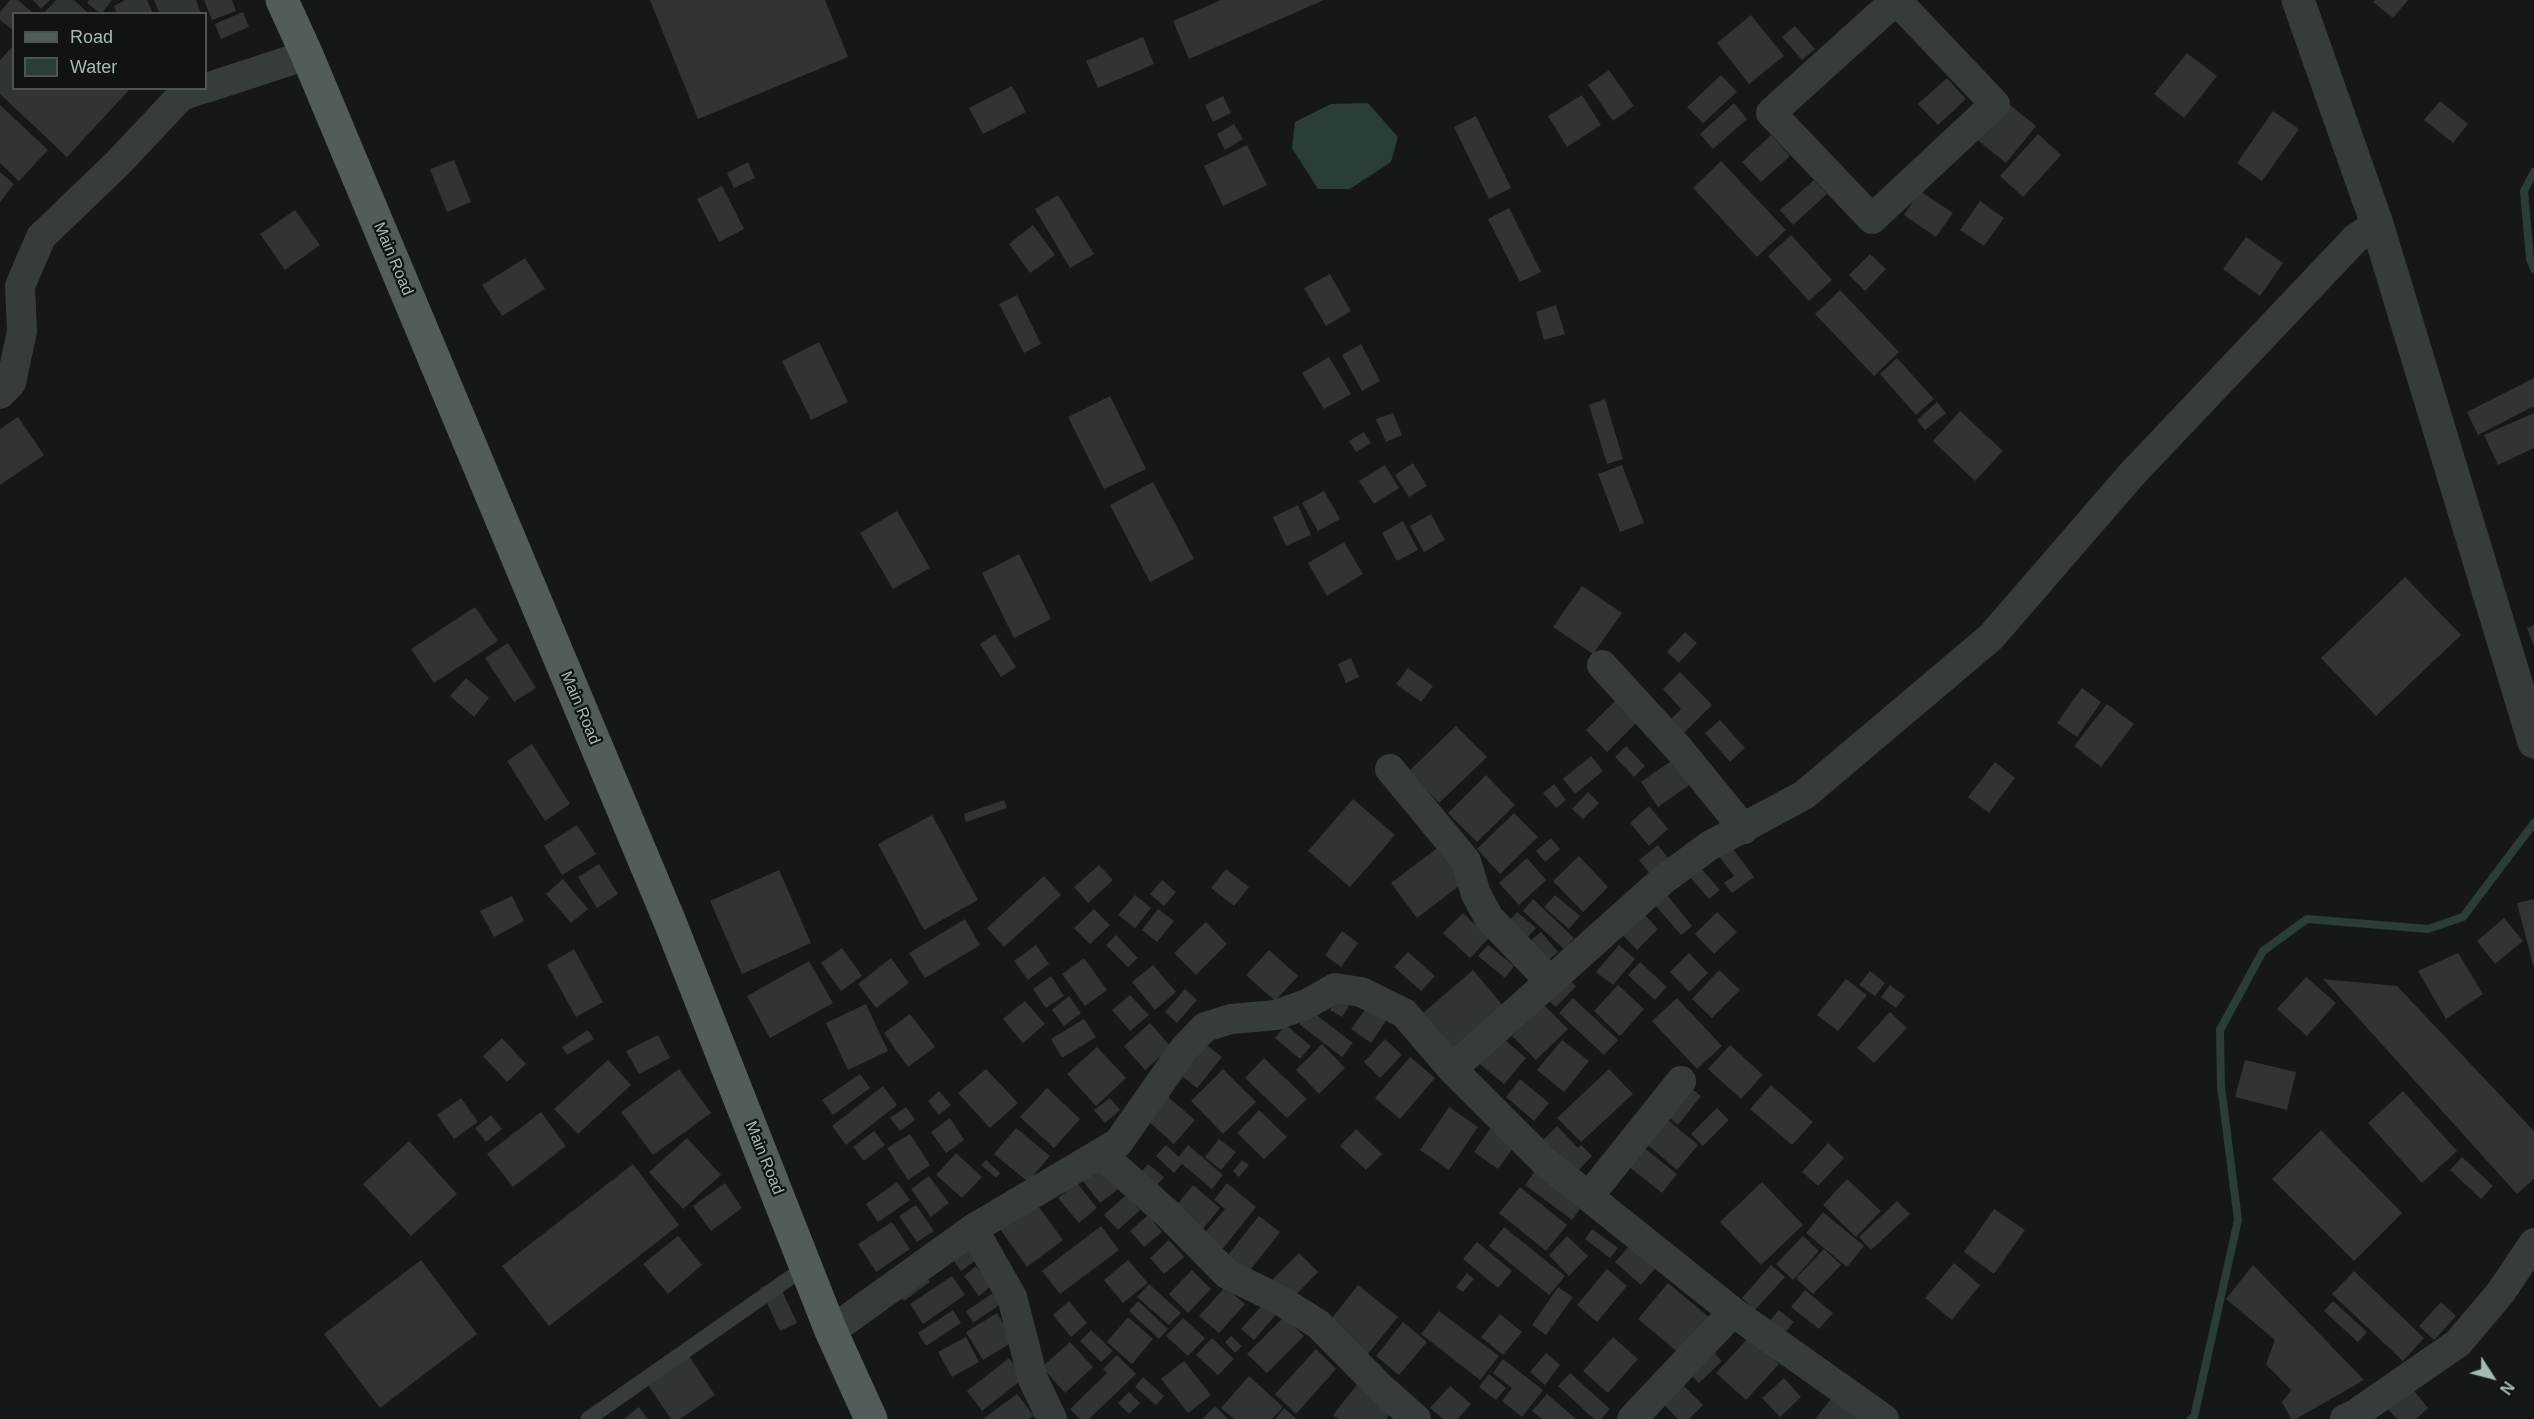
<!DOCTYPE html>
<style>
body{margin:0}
#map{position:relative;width:2534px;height:1419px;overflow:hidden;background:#151718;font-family:Arial,sans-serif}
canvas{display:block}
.legend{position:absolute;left:12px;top:12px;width:195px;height:78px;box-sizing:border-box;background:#101213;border:2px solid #4c5555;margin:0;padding:8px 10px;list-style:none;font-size:18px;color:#a6b9b8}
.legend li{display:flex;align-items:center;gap:12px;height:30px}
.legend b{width:30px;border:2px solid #4c5555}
.north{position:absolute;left:2462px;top:1347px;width:60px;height:60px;-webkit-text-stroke:4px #101213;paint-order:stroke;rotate:126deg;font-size:16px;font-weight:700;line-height:24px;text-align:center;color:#a6b9b8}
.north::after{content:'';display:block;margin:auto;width:21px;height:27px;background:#a6b9b8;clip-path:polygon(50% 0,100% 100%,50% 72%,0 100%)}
</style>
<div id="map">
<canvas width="2534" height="1419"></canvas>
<ul class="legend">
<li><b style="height:8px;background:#525c5c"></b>Road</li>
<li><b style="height:16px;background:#2a3d38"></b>Water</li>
</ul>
<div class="north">N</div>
</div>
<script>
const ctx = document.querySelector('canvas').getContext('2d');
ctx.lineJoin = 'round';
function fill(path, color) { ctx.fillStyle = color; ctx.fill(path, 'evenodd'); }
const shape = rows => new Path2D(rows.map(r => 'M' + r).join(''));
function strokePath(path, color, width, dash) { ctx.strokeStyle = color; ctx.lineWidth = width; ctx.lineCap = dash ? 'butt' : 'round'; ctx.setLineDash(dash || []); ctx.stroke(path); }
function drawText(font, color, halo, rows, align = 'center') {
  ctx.font = font + ' Arial,sans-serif'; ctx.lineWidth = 4.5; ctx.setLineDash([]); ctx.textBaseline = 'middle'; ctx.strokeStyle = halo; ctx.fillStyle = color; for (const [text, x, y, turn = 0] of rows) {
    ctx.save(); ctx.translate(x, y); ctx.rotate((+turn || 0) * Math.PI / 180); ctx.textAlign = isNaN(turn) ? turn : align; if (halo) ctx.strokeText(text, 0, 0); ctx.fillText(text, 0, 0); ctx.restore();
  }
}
fill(shape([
 [1368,103,1398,137,1391,162,1350,189,1318,189,1292,148,1295,122,1331,104]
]), '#2a3d38');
strokePath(shape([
 [2534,172,2524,191,2530,259,2534,269],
 [2191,1419,2194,1417,2238,1220,2221,1086,2220,1030,2263,951,2307,919,2428,929,2463,917,2534,823]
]), '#2a3d38', 8);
fill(shape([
 [10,0,18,0,34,14,14,14,14,31,0,20,0,12],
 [33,0,50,0,41,9],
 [56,0,74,0,89,14,43,14],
 [89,0,112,0,101,14,87,3],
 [125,0,147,0,153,14,117,14,114,6],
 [154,0,196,0,201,14,160,14],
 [204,0,232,0,236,11,212,20],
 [650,0,825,0,848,57,698,119],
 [1221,0,1324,0,1189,59,1173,21],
 [2375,0,2408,0,2393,18,2373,2],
 [243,12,249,27,221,39,215,24],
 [1751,15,1784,56,1749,84,1717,43],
 [1795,26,1815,49,1802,60,1782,37],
 [1143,37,1154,64,1098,88,1086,61],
 [14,45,14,88,131,88,67,157,0,94,0,60],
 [2187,53,2217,76,2184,118,2154,94],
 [1609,70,1634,106,1613,121,1588,85],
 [1721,75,1737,92,1703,123,1687,107],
 [1947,78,1966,99,1938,125,1918,104],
 [1012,86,1026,112,983,134,969,108],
 [1582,95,1601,125,1567,147,1548,116],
 [1223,96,1231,113,1213,122,1205,105],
 [2005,101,2036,126,2006,163,1975,138],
 [2440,101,2468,124,2453,143,2424,120],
 [1734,103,1747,119,1713,149,1700,134],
 [0,105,48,150,19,181,0,163],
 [2273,111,2299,129,2262,181,2237,163],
 [1476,116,1511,188,1489,199,1454,127],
 [1234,124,1243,139,1225,150,1217,134],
 [2038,134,2061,155,2023,197,2000,176],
 [1771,135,1790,156,1761,182,1742,162],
 [1247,145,1267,185,1223,206,1204,166],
 [454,160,471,202,447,212,430,169],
 [1721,161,1786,230,1757,257,1693,188],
 [748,162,755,178,734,188,727,173],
 [0,172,14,184,0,202],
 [1814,180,1827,194,1793,225,1780,210],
 [722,186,744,229,719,242,697,199],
 [1920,191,1953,213,1936,237,1904,215],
 [1058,195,1094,254,1070,268,1035,209],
 [1980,201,2004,218,1984,246,1960,230],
 [1509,208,1541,272,1520,282,1488,219],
 [295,210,320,245,285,270,260,234],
 [1033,225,1055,255,1030,273,1009,244],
 [1791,235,1832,280,1809,301,1768,256],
 [2246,237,2283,263,2260,296,2223,269],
 [1870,254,1886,269,1865,291,1849,275],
 [525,258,545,289,502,316,482,285],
 [1330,274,1351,311,1326,326,1304,288],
 [1840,290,1899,352,1874,376,1815,314],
 [1017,295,1041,344,1024,353,999,304],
 [1556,305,1565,334,1544,340,1536,312],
 [819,342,848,402,811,420,782,361],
 [1361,344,1380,381,1362,391,1342,355],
 [1329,357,1351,394,1324,409,1302,373],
 [1897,358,1934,399,1916,415,1880,374],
 [2534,378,2534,406,2478,435,2467,412],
 [1110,396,1146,469,1104,489,1068,417],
 [1605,399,1623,459,1607,464,1589,405],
 [1937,402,1946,413,1925,430,1917,420],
 [1960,411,2003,451,1975,481,1933,441],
 [1393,413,1402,435,1386,442,1376,419],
 [2534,413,2534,448,2498,465,2484,435],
 [18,417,44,455,0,485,0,429],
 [1364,432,1371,443,1356,452,1349,441],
 [1413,463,1427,486,1409,497,1395,475],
 [1385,465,1399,488,1374,504,1359,481],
 [1622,465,1644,523,1620,532,1598,474],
 [1153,482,1194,559,1150,582,1110,505],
 [1324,491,1340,519,1318,531,1302,503],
 [1298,505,1311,535,1286,546,1273,517],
 [897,511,930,568,893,589,860,533],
 [1431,514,1445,540,1424,552,1410,526],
 [1403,521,1418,550,1397,561,1382,533],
 [1344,542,1363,574,1327,596,1308,563],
 [1019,554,1051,619,1014,638,982,573],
 [2405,577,2461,635,2376,716,2321,658],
 [1582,586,1622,613,1593,654,1553,627],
 [475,607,498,641,434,683,411,649],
 [2534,625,2534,646,2527,628],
 [1685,632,1697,643,1679,663,1667,652],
 [995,634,1016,667,1001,677,980,644],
 [508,643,536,688,514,702,485,658],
 [1351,658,1359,677,1346,683,1338,664],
 [1408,668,1433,686,1421,702,1396,684],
 [1680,672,1712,705,1683,734,1670,720,1681,709,1663,689],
 [466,678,489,698,474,717,450,696],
 [2082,688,2101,702,2077,737,2057,723],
 [1618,698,1639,720,1607,752,1586,730],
 [2107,704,2134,724,2101,767,2074,746],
 [1720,720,1745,748,1730,762,1705,733],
 [1456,726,1487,757,1439,803,1409,771],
 [532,744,570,804,545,821,507,761],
 [1626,746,1645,766,1634,777,1615,757],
 [1591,756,1603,771,1575,794,1563,779],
 [1675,758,1692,783,1658,807,1641,782],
 [1995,762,2015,778,1989,813,1968,797],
 [1486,775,1515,805,1477,842,1448,813],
 [1554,784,1566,800,1556,808,1543,793],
 [1588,792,1599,803,1583,819,1572,809],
 [1353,799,1395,835,1350,887,1308,851],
 [1004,800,1007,808,966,822,964,814],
 [1649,806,1668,829,1649,846,1630,823],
 [1514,813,1538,837,1500,874,1477,849],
 [932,815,978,900,924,930,878,844],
 [577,825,596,854,562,875,544,846],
 [1551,838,1560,849,1545,862,1536,851],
 [1727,841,1754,877,1732,893,1724,883,1734,876,1715,851],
 [1658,845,1672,863,1653,878,1639,860],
 [1440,846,1467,880,1417,918,1391,883],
 [1579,856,1608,887,1583,912,1553,881],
 [1527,858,1546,880,1519,905,1499,883],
 [599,864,618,894,597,908,578,877],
 [1099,865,1113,880,1088,903,1074,887],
 [1701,868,1720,890,1709,899,1690,877],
 [1226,869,1249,887,1234,906,1211,888],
 [779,870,811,943,742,974,710,901],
 [1044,876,1061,895,1004,947,987,928],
 [563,879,588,909,571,923,546,894],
 [1162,880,1176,892,1164,906,1150,894],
 [1135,895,1151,908,1135,928,1118,915],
 [1555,895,1580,916,1569,929,1544,907],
 [1667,895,1692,926,1681,935,1655,905],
 [512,896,524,921,494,937,480,911],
 [1533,899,1574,938,1564,949,1523,911],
 [2534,899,2534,965,2533,965,2517,903],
 [1094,909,1110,925,1090,944,1074,928],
 [1158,909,1174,921,1157,942,1142,930],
 [1641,911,1658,929,1637,950,1620,932],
 [1517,912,1536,928,1527,938,1509,921],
 [1717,912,1737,932,1714,954,1695,934],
 [1463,913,1489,938,1470,958,1443,933],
 [2504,918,2523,941,2495,964,2477,941],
 [965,919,980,945,925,978,909,953],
 [1206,922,1227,944,1196,975,1174,953],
 [1342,931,1358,943,1341,967,1325,955],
 [1541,932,1558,952,1546,962,1529,942],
 [1116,935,1138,958,1128,967,1106,945],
 [1036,945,1049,964,1028,980,1014,961],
 [1488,945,1514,966,1505,978,1478,956],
 [1619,945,1635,959,1613,985,1596,972],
 [842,948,862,976,841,991,821,963],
 [574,949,603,1002,576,1017,547,965],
 [1269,950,1298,976,1275,1001,1246,975],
 [1408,952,1435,976,1421,991,1394,967],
 [1689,953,1708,973,1689,992,1670,972],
 [2458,953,2483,994,2446,1019,2418,971],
 [891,958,909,983,876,1008,858,984],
 [1084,958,1107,990,1085,1006,1062,974],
 [809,961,833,1003,770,1038,747,996],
 [1640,962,1667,987,1655,1000,1628,975],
 [1153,965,1176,992,1155,1010,1132,982],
 [1473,970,1505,1008,1455,1050,1423,1013],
 [1719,970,1740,990,1712,1018,1692,999],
 [1870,971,1885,983,1875,996,1859,985],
 [1562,973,1576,986,1556,1007,1542,995],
 [1051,976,1064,996,1046,1008,1033,989],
 [2306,977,2336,1003,2307,1036,2277,1009],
 [1846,979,1867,995,1838,1031,1817,1015],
 [2323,979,2397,986,2534,1131,2534,1179,2517,1194],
 [1618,985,1644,1009,1620,1036,1594,1011],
 [1890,985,1905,996,1896,1008,1881,997],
 [1185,989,1197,1000,1177,1023,1165,1012],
 [1130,995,1149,1015,1130,1031,1112,1010],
 [1069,996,1081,1013,1064,1026,1052,1010],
 [1573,998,1618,1040,1604,1055,1559,1013],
 [1677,998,1722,1046,1697,1069,1652,1021],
 [1337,999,1349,1006,1342,1017,1330,1010],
 [1025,1001,1045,1024,1023,1043,1003,1019],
 [866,1004,888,1051,848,1070,826,1023],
 [1369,1004,1388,1018,1371,1043,1351,1029],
 [1544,1005,1568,1029,1536,1060,1512,1036],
 [1310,1010,1353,1043,1342,1057,1299,1024],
 [1890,1012,1907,1028,1874,1063,1857,1048],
 [910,1014,935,1047,908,1067,884,1033],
 [1084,1019,1096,1037,1062,1058,1051,1039],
 [1150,1023,1171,1047,1145,1070,1124,1046],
 [1286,1025,1311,1046,1300,1059,1275,1038],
 [588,1030,594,1039,567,1055,562,1047],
 [1498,1034,1526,1058,1504,1084,1476,1061],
 [658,1035,670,1058,639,1074,626,1051],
 [502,1038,526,1064,507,1082,483,1056],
 [1385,1039,1402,1055,1380,1078,1364,1062],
 [1562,1040,1589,1061,1564,1092,1537,1070],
 [1203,1042,1222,1057,1197,1088,1178,1073],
 [1322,1044,1345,1068,1319,1094,1296,1070],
 [1730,1045,1763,1075,1741,1099,1708,1069],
 [1097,1047,1126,1078,1096,1106,1067,1074],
 [1410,1057,1435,1078,1400,1119,1375,1098],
 [1264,1058,1307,1099,1287,1118,1245,1078],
 [608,1060,631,1085,578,1134,554,1109],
 [2245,1060,2296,1072,2287,1110,2235,1097],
 [679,1069,711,1113,653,1155,621,1112],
 [986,1069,1018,1103,990,1128,958,1093],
 [1223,1069,1256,1102,1223,1134,1191,1101],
 [1609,1069,1633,1094,1581,1142,1557,1118],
 [860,1074,870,1088,833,1115,822,1100],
 [1520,1079,1549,1103,1534,1121,1506,1097],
 [1771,1085,1813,1122,1792,1145,1750,1109],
 [883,1086,897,1105,846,1145,832,1126],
 [1688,1086,1701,1096,1678,1125,1665,1114],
 [1047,1088,1080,1119,1054,1148,1020,1117],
 [939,1091,951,1105,939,1115,928,1101],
 [2403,1091,2457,1151,2422,1183,2368,1123],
 [1168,1097,1195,1120,1174,1144,1148,1121],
 [461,1098,478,1122,454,1139,437,1115],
 [1110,1098,1120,1110,1105,1123,1094,1110],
 [906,1107,915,1120,900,1131,890,1118],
 [1449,1107,1478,1127,1449,1170,1420,1150],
 [1717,1108,1729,1120,1703,1146,1691,1134],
 [1259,1110,1287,1137,1264,1159,1237,1133],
 [541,1112,566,1146,513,1187,487,1154],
 [491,1115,502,1129,486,1142,475,1128],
 [1662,1115,1698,1145,1677,1170,1641,1139],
 [950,1118,964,1140,946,1153,931,1132],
 [1494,1123,1518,1141,1498,1169,1474,1152],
 [1557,1126,1578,1148,1581,1145,1592,1156,1576,1173,1543,1140],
 [1016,1128,1050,1156,1028,1182,994,1154],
 [1356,1129,1382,1154,1366,1170,1340,1146],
 [2321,1130,2402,1213,2354,1261,2272,1179],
 [874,1131,885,1145,864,1161,853,1147],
 [910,1134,930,1165,908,1180,887,1148],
 [687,1138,721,1175,683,1209,649,1172],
 [1219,1139,1236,1152,1221,1170,1205,1157],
 [409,1141,457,1194,411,1236,363,1184],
 [1638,1143,1677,1174,1662,1193,1623,1162],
 [1828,1143,1844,1158,1818,1186,1802,1172],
 [1166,1145,1179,1157,1188,1145,1223,1175,1212,1189,1182,1164,1174,1173,1156,1156],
 [956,1153,982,1177,962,1198,936,1175],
 [2462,1157,2493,1186,2481,1199,2450,1170],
 [1101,1159,1122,1186,1100,1203,1079,1176],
 [986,1160,1000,1173,996,1178,981,1165],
 [1242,1160,1249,1165,1239,1177,1233,1171],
 [633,1164,679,1225,549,1326,502,1266],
 [1148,1164,1164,1177,1151,1192,1135,1179],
 [1537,1168,1584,1203,1572,1220,1525,1185],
 [929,1176,949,1203,931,1217,911,1189],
 [1847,1179,1881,1211,1856,1237,1823,1205],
 [897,1182,910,1200,878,1222,866,1204],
 [1762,1182,1803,1225,1761,1265,1720,1222],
 [725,1183,742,1208,711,1231,693,1206],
 [1077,1183,1097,1208,1079,1223,1058,1198],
 [1227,1183,1256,1207,1220,1252,1201,1237,1225,1209,1214,1200],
 [1193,1185,1220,1208,1198,1235,1171,1212],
 [1520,1187,1567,1225,1546,1251,1499,1213],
 [1126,1195,1140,1210,1118,1230,1104,1215],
 [1897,1201,1910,1214,1871,1250,1859,1237],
 [1036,1203,1063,1240,1027,1267,1000,1229],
 [916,1205,934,1231,917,1242,899,1216],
 [1994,1209,2025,1230,1994,1274,1964,1252],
 [1823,1212,1864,1246,1847,1267,1806,1233],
 [1148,1215,1162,1232,1144,1247,1130,1231],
 [1259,1216,1280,1232,1244,1278,1223,1261],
 [892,1222,910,1249,876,1272,858,1244],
 [1101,1226,1119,1250,1060,1294,1042,1271],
 [1504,1227,1565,1276,1549,1295,1489,1246],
 [1592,1229,1618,1248,1610,1258,1585,1239],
 [678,1236,702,1265,668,1294,643,1264],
 [1567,1236,1588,1256,1569,1276,1549,1255],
 [1803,1236,1819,1251,1793,1280,1776,1264],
 [1169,1240,1184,1257,1164,1274,1150,1258],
 [967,1241,979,1258,961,1271,949,1254],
 [1477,1242,1512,1271,1498,1288,1463,1259],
 [1631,1244,1657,1266,1641,1285,1615,1262],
 [1824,1249,1841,1265,1813,1294,1796,1278],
 [1299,1253,1318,1272,1291,1300,1271,1281],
 [421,1260,477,1334,380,1408,324,1334],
 [1128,1260,1148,1283,1123,1303,1104,1280],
 [1954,1263,1980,1285,1952,1320,1925,1298],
 [1771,1265,1785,1277,1755,1310,1742,1298],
 [2253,1265,2364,1380,2296,1419,2291,1419,2282,1402,2291,1390,2266,1364,2275,1340,2226,1299],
 [976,1266,991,1286,979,1296,964,1276],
 [919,1267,930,1282,904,1301,893,1286],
 [1607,1269,1627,1286,1597,1322,1577,1305],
 [1192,1270,1211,1289,1188,1313,1169,1294],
 [2354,1271,2424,1338,2403,1361,2332,1294],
 [1467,1273,1474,1279,1463,1292,1456,1287],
 [952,1276,965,1295,923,1324,910,1304],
 [777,1280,797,1323,780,1331,760,1288],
 [1668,1283,1710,1318,1680,1354,1638,1319],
 [1149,1284,1181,1313,1169,1325,1137,1297],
 [1358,1285,1398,1317,1367,1355,1328,1323],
 [1225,1287,1245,1304,1219,1333,1199,1316],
 [1558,1287,1573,1297,1546,1335,1532,1325],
 [1805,1290,1833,1313,1819,1329,1791,1307],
 [993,1293,1001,1304,973,1323,966,1311],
 [1069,1301,1087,1323,1071,1337,1053,1315],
 [1138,1301,1168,1329,1159,1339,1129,1311],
 [1266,1301,1279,1311,1254,1340,1241,1329],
 [2333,1301,2367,1332,2358,1342,2324,1311],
 [2441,1302,2456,1316,2434,1340,2419,1326],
 [953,1310,961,1323,926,1346,918,1333],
 [1779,1310,1794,1322,1781,1337,1766,1325],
 [1439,1311,1499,1356,1480,1380,1421,1334],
 [997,1313,1014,1341,983,1360,966,1332],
 [1500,1314,1522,1332,1503,1355,1481,1337],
 [1128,1317,1153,1339,1132,1364,1107,1342],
 [1284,1317,1304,1336,1267,1373,1247,1354],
 [1183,1318,1205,1338,1188,1356,1166,1336],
 [1403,1322,1427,1342,1399,1375,1376,1356],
 [1091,1330,1113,1351,1101,1362,1080,1341],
 [1231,1336,1242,1346,1235,1353,1225,1342],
 [966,1337,979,1362,952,1377,938,1352],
 [1613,1337,1638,1359,1608,1393,1583,1371],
 [1749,1337,1779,1364,1746,1400,1716,1373],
 [1212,1338,1234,1359,1218,1375,1196,1355],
 [1070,1342,1093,1367,1065,1393,1042,1367],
 [1316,1349,1336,1369,1296,1414,1275,1394],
 [1711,1349,1722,1361,1699,1383,1687,1372],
 [687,1353,715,1395,680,1419,671,1419,646,1382],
 [1546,1353,1560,1365,1545,1385,1530,1372],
 [1117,1355,1136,1374,1089,1419,1080,1419,1070,1409,1107,1373,1103,1369],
 [1009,1358,1024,1378,982,1411,967,1391],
 [1503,1359,1543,1390,1522,1417,1502,1401,1512,1388,1493,1373],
 [1184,1361,1211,1395,1188,1413,1161,1379],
 [1570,1373,1610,1409,1601,1419,1594,1419,1558,1386],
 [1489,1374,1506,1388,1496,1400,1479,1387],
 [1249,1376,1283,1407,1272,1419,1234,1419,1221,1408],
 [1143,1377,1164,1396,1156,1405,1135,1387],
 [1784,1378,1801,1397,1780,1417,1762,1398],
 [1359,1382,1394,1409,1386,1419,1338,1419,1333,1415],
 [1680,1382,1703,1405,1689,1419,1678,1419,1661,1402],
 [1450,1386,1471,1404,1458,1419,1443,1419,1430,1408],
 [2410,1386,2428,1408,2416,1419,2397,1419,2386,1407],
 [1129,1392,1140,1403,1129,1414,1118,1403],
 [1017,1394,1034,1416,1029,1419,983,1419],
 [1547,1394,1576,1419,1542,1419,1532,1411],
 [1835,1394,1866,1419,1815,1419],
 [1215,1406,1228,1419,1202,1419],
 [639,1407,648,1419,624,1419],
 [1284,1408,1297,1419,1275,1419]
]), '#303434');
strokePath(shape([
 [588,1419,807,1266]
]), '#363c3d', 15);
strokePath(shape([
 [1896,0,1995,104,1872,219,1771,113,1896,0],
 [206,88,307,55],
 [0,394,11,383,22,331,20,286,41,237,118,163,181,96,204,88],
 [1602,665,1679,749,1744,829],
 [1390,769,1466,861,1476,894,1489,918,1550,981],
 [1452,1069,1663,880,1709,846,1804,795,1991,637,2132,474,2355,239,2377,224],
 [1101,1154,1168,1214,1227,1274,1280,1300,1318,1324,1381,1388,1416,1419],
 [1589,1196,1681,1081],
 [973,1229,1012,1297,1033,1379,1052,1419],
 [831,1331,973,1229,1118,1143,1184,1049,1205,1027,1231,1019,1276,1015,1307,1004,1335,988,1361,992,1404,1013,1452,1069,1544,1161,1733,1312,1884,1419],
 [1632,1419,1733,1312],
 [2345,1419,2354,1415,2458,1343,2501,1292,2534,1243]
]), '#363c3d', 30);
strokePath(shape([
 [2298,0,2377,224,2534,742]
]), '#363c3d', 33);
strokePath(shape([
 [282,0,307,55,670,922,831,1331,871,1419]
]), '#525c5c', 33);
drawText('16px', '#a6b9b8', '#101213', [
 ["Main Road",393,259,67],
 ["Main Road",580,708,67],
 ["Main Road",764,1158,68]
]);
</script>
